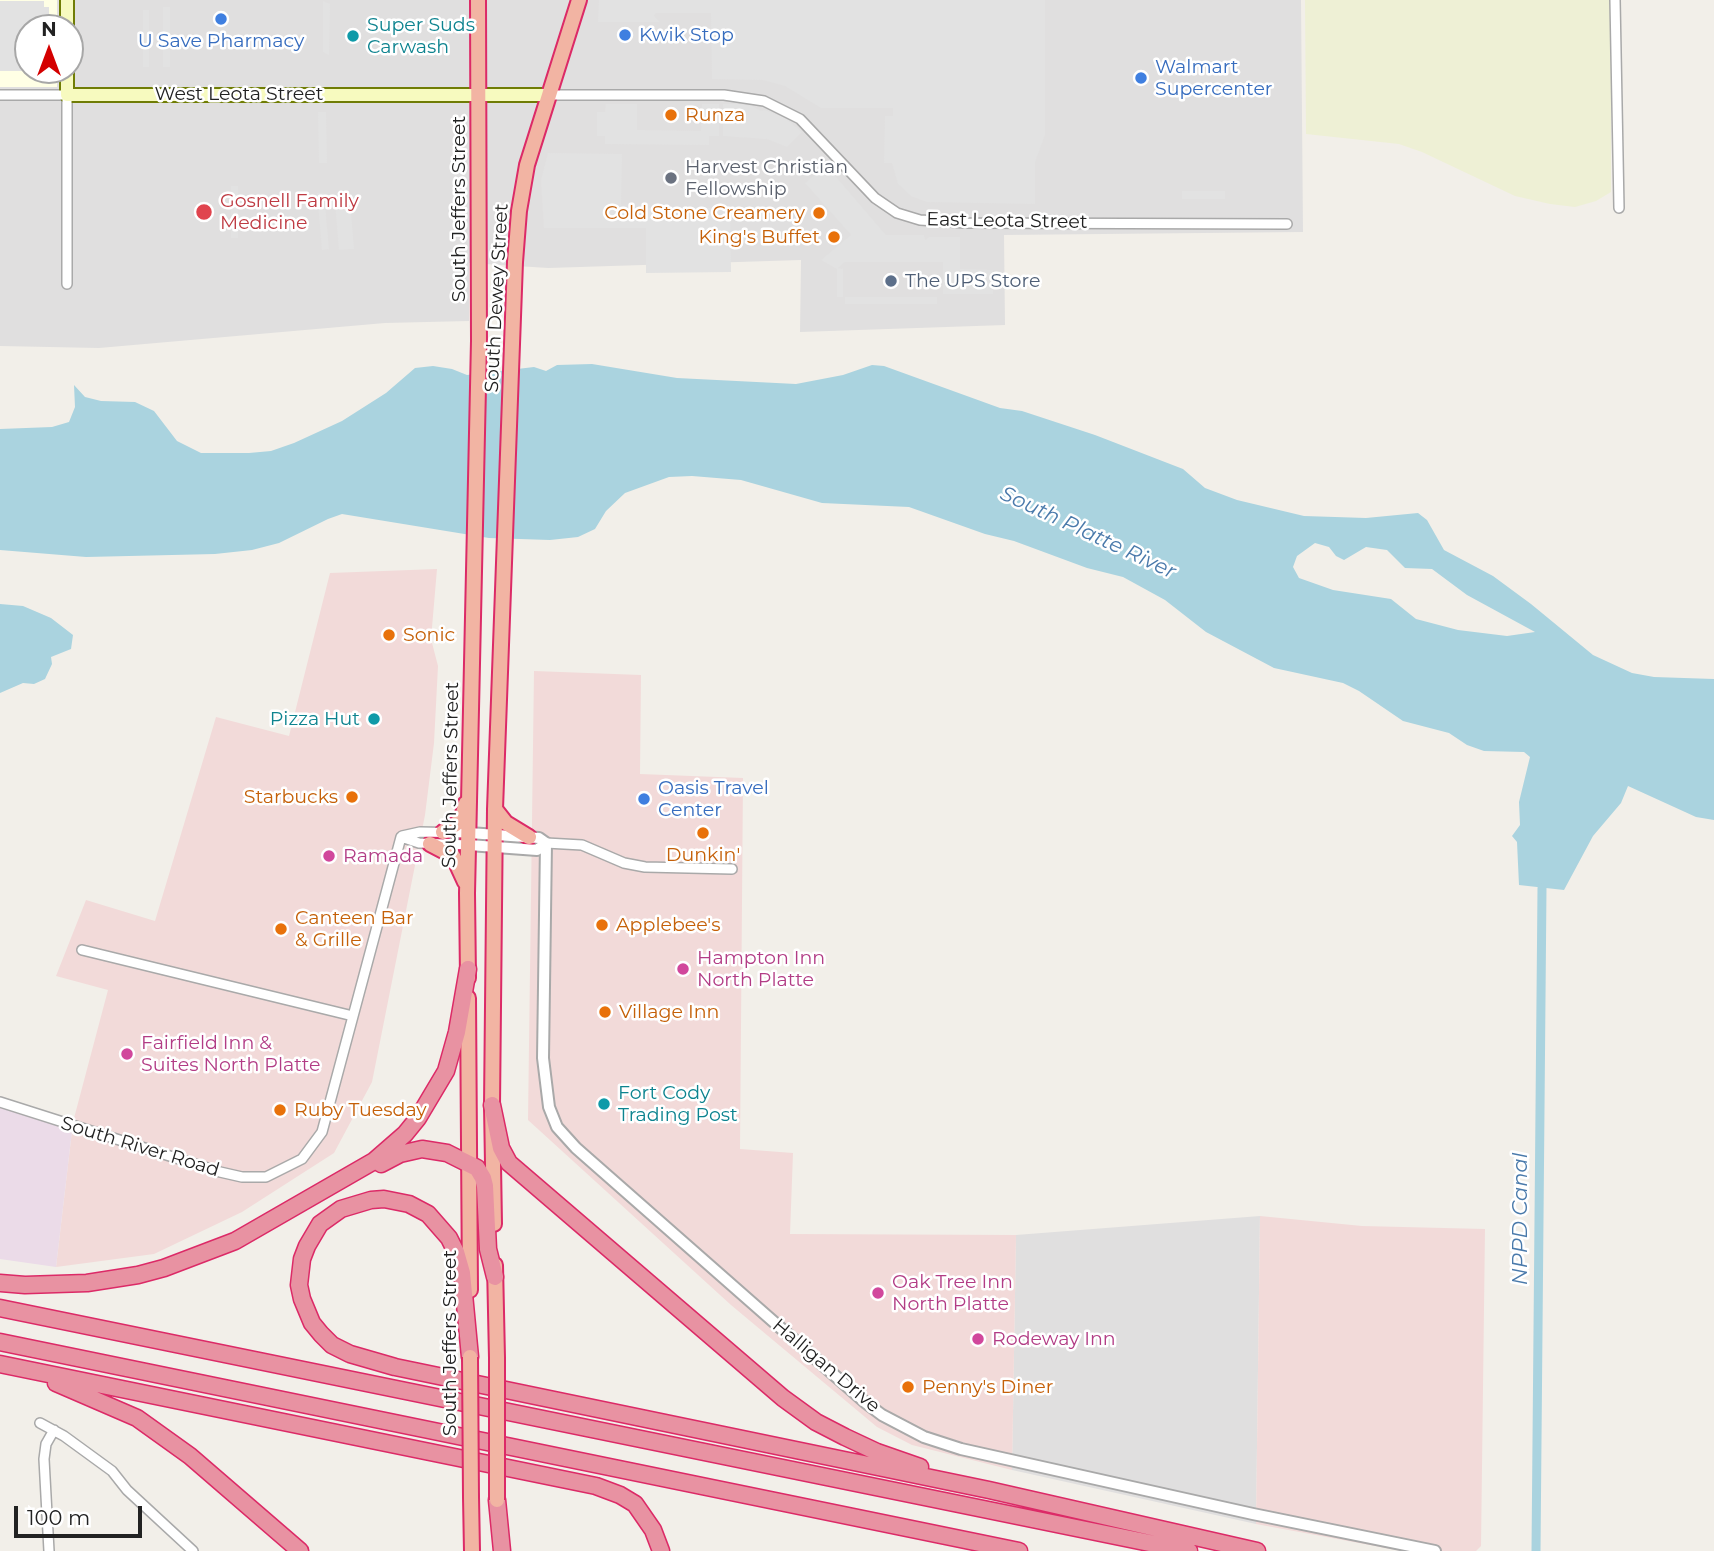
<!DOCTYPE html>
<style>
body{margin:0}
#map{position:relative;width:1714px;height:1551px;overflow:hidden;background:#f2efe9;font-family:Montserrat,sans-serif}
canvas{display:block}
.north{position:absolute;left:14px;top:14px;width:70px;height:70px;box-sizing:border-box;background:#fff;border:2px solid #a7a7a7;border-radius:50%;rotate:0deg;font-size:19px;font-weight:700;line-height:28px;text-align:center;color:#222}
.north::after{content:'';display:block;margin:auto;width:24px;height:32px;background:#d40000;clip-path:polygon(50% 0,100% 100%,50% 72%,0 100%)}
.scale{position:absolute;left:14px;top:1506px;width:128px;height:32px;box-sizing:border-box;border:4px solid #222;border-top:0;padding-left:9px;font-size:21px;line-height:24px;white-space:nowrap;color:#222;-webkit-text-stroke:5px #fff;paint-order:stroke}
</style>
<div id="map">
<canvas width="1714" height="1551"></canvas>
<div class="north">N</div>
<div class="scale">100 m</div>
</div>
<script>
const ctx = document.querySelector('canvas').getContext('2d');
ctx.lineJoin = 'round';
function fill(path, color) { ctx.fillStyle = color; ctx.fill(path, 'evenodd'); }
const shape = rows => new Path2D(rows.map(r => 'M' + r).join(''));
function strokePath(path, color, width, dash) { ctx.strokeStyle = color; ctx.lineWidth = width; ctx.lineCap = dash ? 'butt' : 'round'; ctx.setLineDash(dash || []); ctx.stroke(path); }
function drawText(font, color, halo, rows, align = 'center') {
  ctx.font = font + ' Montserrat,sans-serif'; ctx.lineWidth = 5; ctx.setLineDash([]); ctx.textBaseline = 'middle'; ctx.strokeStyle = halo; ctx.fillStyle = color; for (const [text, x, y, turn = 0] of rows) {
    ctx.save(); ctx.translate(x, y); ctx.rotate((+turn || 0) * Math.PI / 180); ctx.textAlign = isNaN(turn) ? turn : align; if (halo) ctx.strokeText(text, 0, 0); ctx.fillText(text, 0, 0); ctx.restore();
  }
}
fill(shape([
 [0,0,1301,0,1303,232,1004,235,1005,325,800,332,801,260,548,268,469,263,469,321,385,323,99,348,0,346],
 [28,28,70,28,70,70,28,70],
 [1260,1216,1256,1524,1012,1470,1016,1235]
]), '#e0dfdf');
fill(shape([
 [437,569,431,639,438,666,434,743,425,815,372,1082,334,1153,242,1212,154,1254,56,1267,73,1122,108,990,56,976,86,900,155,921,216,717,289,736,330,573],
 [534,671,641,675,640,774,743,778,740,1149,793,1153,790,1234,1016,1235,1012,1470,912,1445,877,1427,731,1305,528,1120],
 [1260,1216,1362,1226,1485,1229,1481,1546,1476,1551,1402,1551,1256,1524]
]), '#f2dad9');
fill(shape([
 [0,1096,73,1122,56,1267,0,1259]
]), '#ebdbe8');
fill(shape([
 [0,0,57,0,57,28,28,28,28,70,57,70,57,87,0,87]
]), '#ffffe5');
fill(shape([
 [1305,0,1611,0,1611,192,1596,201,1575,207,1550,204,1515,196,1422,152,1399,144,1306,134]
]), '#eef0d5');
fill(shape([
 [599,0,1045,0,1045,135,1035,162,1035,204,927,202,911,196,898,184,892,163,884,163,885,116,893,116,893,108,821,108,785,86,763,80,712,79,711,13,656,13,654,16,660,22,598,22],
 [0,1,44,1,44,7,49,7,49,28,28,28,28,70,31,71,0,71],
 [323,1,330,4,329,55,323,52],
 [163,7,170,7,170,67,163,67],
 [143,10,149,10,149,67,143,67],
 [606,104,637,104,637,130,701,131,702,104,719,104,719,136,709,136,709,145,605,144,605,136,597,136,597,112,605,112],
 [723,104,738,104,752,106,761,111,765,110,785,118,802,132,787,147,767,139,723,136],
 [318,112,326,112,327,163,319,163],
 [548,153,622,154,621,208,730,208,731,272,646,273,646,228,544,228,541,180],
 [826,165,886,235,924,235,925,240,929,237,960,237,960,269,993,270,993,294,943,294,943,262,845,262,838,268,843,269,843,297,837,297,837,269,821,260,851,235,805,183],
 [231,186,238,186,238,238,231,238],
 [1182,191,1225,191,1225,199,1182,199],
 [317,193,324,193,329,249,322,250],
 [350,201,354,249,339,250,335,202],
 [845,297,937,297,937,304,845,304]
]), '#e2e2e2');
fill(shape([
 [592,364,677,378,796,384,843,375,872,365,884,366,1000,408,1022,411,1095,435,1183,469,1205,488,1237,500,1304,516,1366,518,1418,513,1427,520,1444,550,1493,576,1531,604,1593,655,1632,673,1654,677,1714,679,1714,820,1696,817,1628,786,1621,803,1593,836,1564,890,1519,885,1517,842,1512,836,1520,825,1519,802,1530,757,1524,752,1484,751,1467,745,1449,733,1403,721,1359,691,1343,683,1274,668,1206,632,1165,600,1123,577,1087,568,1014,541,985,534,909,507,822,503,741,480,692,476,669,477,625,493,606,511,595,529,578,537,550,540,489,538,342,514,328,519,279,543,252,550,215,554,86,557,0,550,0,429,52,427,69,422,75,407,74,385,85,397,101,401,135,402,154,411,177,441,201,453,249,453,271,451,294,443,342,421,386,393,415,368,433,366,452,369,467,375,534,367,546,371,557,365],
 [1315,543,1329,547,1336,556,1344,560,1366,547,1387,550,1405,568,1432,569,1467,595,1535,632,1507,636,1458,630,1416,619,1391,599,1333,590,1299,578,1293,567,1297,556],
 [0,604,23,606,51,618,73,635,71,649,51,657,52,664,45,679,34,684,23,683,0,693]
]), '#aad3df');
strokePath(shape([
 [1536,1551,1542,888]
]), '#aad3df', 9);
const minor = shape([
 [1615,0,1619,208],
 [0,95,67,95,67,284],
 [549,95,724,95,764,101,800,119,875,198,897,213,920,220,965,223,1287,224],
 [402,836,420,832,469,833],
 [401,837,419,843,469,845],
 [546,843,582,845,624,863,645,867,732,869],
 [82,950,353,1016],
 [0,1102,220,1172,242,1177,266,1177,302,1159,322,1132,401,837],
 [40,1423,64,1436,112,1471,127,1490,193,1551],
 [49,1551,44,1459,46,1444,54,1430]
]);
const tertiary = shape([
 [469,833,539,838,546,843],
 [546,843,543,1058,549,1107,557,1127,576,1148,866,1403,882,1415,924,1437,961,1449,1253,1514,1435,1551],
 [469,845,537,850,546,843]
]);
const secondary = shape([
 [67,0,67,28],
 [67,70,67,95,549,95]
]);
const trunk = shape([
 [495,809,506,823,529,837],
 [443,832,456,824,462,817,466,803],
 [430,844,453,856,465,882],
 [468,978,467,893,479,341,478,0],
 [468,998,470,1290],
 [494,1224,492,1105,495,809,515,262,519,211,527,165,579,0],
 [495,1265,497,1358],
 [471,1497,472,1551]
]);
const motorway = shape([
 [492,1105,501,1148,509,1163,783,1398,816,1422,845,1437,877,1452,920,1467],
 [381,1164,400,1154,422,1149,447,1153,477,1168,483,1178,485,1186,488,1249,495,1277],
 [0,1283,25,1285,87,1283,138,1275,164,1268,235,1241,374,1161,405,1134,418,1118,446,1071,457,1032,468,969],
 [0,1308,1189,1551],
 [0,1342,1019,1551],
 [470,1357,462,1273,456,1252,449,1238,428,1214,409,1204,384,1199,371,1200,341,1209,320,1224,307,1246,302,1259,299,1285,302,1299,312,1323,321,1334,332,1345,350,1354,395,1367,989,1490,1257,1551],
 [0,1364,596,1486,620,1495,635,1504,653,1530,661,1551],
 [56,1383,137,1418,190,1456,300,1551],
 [497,1500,502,1551]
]);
strokePath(minor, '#a9a9a9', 12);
strokePath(tertiary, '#a9a9a9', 14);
strokePath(secondary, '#707d05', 16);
strokePath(trunk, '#dc2a67', 18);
strokePath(motorway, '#dc2a67', 19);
strokePath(minor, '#fff', 9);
strokePath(tertiary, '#fff', 10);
strokePath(secondary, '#f7fabf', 12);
strokePath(trunk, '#f2b4a3', 14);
strokePath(motorway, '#e892a2', 16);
const trunkBridge = shape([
 [470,1357,471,1497],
 [497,1358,497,1500]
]);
strokePath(trunkBridge, '#dc2a67', 18, []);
strokePath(trunkBridge, '#f2b4a3', 14);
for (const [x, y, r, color] of [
 [221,19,7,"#3f7fe0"],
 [625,35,7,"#3f7fe0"],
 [353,36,7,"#0f9aa8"],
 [1141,78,7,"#3f7fe0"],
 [671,115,7,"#e8710a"],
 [671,178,7,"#6b7280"],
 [204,212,9,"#e0444e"],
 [819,213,7,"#e8710a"],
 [834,237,7,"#e8710a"],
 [891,281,7,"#5c6f8a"],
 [389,635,7,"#e8710a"],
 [374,719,7,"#0f9aa8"],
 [352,797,7,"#e8710a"],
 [644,799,7,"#3f7fe0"],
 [703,833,7,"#e8710a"],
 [329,856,7,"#d1479c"],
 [602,925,7,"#e8710a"],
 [281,929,7,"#e8710a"],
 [683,969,7,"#d1479c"],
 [605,1012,7,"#e8710a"],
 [127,1054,7,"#d1479c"],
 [604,1104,7,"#0f9aa8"],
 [280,1110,7,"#e8710a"],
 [878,1293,7,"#d1479c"],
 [978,1339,7,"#d1479c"],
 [908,1387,7,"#e8710a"]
]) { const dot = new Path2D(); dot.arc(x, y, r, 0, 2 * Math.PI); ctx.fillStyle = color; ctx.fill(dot); strokePath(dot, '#fff', 2.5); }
drawText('19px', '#0d838f', '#fff', [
 ["Super Suds",367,25],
 ["Carwash",367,47],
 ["Pizza Hut",360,719,"right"],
 ["Fort Cody",618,1093],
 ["Trading Post",618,1115]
], 'left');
drawText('19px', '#366cbe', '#fff', [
 ["Kwik Stop",639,35],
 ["U Save Pharmacy",221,41,"center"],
 ["Walmart",1155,67],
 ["Supercenter",1155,89],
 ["Oasis Travel",658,788],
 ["Center",658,810]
], 'left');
drawText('19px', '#222', '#fff', [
 ["West Leota Street",239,94],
 ["South Jeffers Street",459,209,-90],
 ["East Leota Street",1007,221,1],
 ["South Dewey Street",497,298,-87],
 ["South Jeffers Street",451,775,-89],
 ["South River Road",140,1147,17],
 ["South Jeffers Street",450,1343,-90],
 ["Halligan Drive",826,1366,40]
]);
drawText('19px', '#c56008', '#fff', [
 ["Runza",685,115],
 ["Cold Stone Creamery",805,213,"right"],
 ["King's Buffet",820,237,"right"],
 ["Sonic",403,635],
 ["Starbucks",338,797,"right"],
 ["Dunkin'",703,855,"center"],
 ["Canteen Bar",295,918],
 ["& Grille",295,940],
 ["Applebee's",616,925],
 ["Village Inn",619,1012],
 ["Ruby Tuesday",294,1110],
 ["Penny's Diner",922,1387]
], 'left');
drawText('19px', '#5b616d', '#fff', [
 ["Harvest Christian",685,167],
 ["Fellowship",685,189]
], 'left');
drawText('19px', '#be3a42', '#fff', [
 ["Gosnell Family",220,201],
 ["Medicine",220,223]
], 'left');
drawText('19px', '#4e5e75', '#fff', [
 ["The UPS Store",905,281]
], 'left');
drawText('19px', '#b23c85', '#fff', [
 ["Ramada",343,856],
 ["Hampton Inn",697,958],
 ["North Platte",697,980],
 ["Fairfield Inn &",141,1043],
 ["Suites North Platte",141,1065],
 ["Oak Tree Inn",892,1282],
 ["North Platte",892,1304],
 ["Rodeway Inn",992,1339]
], 'left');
drawText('italic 21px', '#4a7aab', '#fff', [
 ["South Platte River",1088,533,25],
 ["NPPD Canal",1521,1219,-90]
]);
</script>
